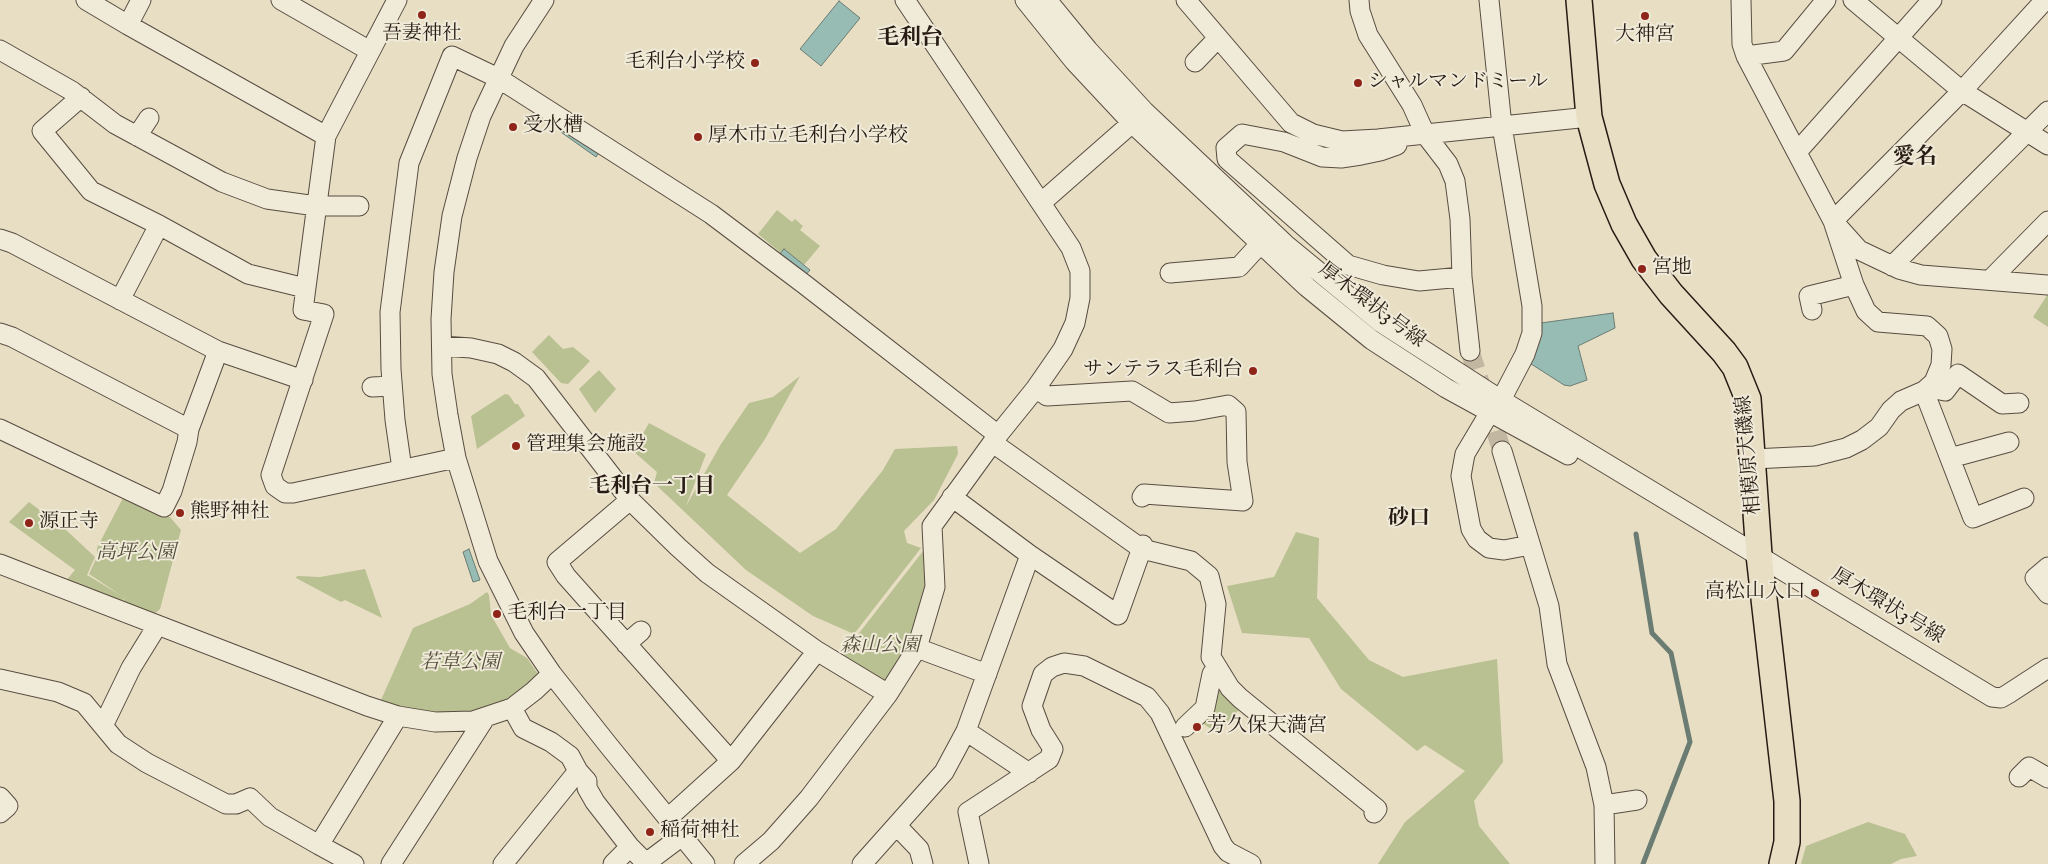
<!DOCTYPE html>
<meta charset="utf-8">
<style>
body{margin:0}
canvas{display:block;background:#e8dec4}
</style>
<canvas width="2048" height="864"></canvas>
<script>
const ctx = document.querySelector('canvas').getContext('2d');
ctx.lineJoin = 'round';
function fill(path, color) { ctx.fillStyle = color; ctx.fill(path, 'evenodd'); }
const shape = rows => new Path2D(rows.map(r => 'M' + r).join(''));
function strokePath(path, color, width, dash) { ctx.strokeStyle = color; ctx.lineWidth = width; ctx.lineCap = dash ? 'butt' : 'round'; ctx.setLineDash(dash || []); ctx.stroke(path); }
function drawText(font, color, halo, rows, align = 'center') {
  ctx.font = font + ' "IM FELL English","Noto Serif JP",serif'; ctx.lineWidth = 4; ctx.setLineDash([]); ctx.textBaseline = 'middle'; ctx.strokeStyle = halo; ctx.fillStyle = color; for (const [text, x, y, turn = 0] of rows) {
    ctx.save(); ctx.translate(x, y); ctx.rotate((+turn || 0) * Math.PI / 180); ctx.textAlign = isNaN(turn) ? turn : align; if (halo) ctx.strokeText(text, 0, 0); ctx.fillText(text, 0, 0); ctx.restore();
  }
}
fill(shape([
 [777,210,792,222,795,219,803,226,800,230,820,246,804,265,784,249,781,253,758,234],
 [2048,294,2048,327,2033,317],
 [549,335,563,349,573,347,590,361,568,384,561,383,532,352],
 [599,370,616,389,595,413,579,389],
 [800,376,765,439,727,495,800,553,836,529,883,470,895,449,957,446,958,454,934,500,904,531,907,543,921,548,854,634,813,616,746,570,654,483,657,472,633,451,649,423,706,454,686,506,721,444,749,403,773,397],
 [505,394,509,395,515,404,518,404,525,416,477,449,471,416],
 [124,496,170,517,181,530,160,609,153,615,122,604,125,597,119,605,65,582,75,570,9,522,29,502,65,529,95,557,87,575,122,596,89,574,97,557,97,548],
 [1296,532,1319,538,1317,598,1369,660,1403,677,1497,659,1503,762,1474,801,1479,826,1510,864,1378,864,1405,822,1465,771,1425,745,1417,751,1341,689,1309,638,1242,633,1227,586,1274,577],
 [927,546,930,572,915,632,890,680,882,682,842,655],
 [365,569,382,618,345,600,341,602,296,578,297,576,320,577],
 [487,592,489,595,491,615,510,648,527,658,538,674,537,681,497,705,472,714,446,717,407,711,381,700,413,628,470,604],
 [1216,685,1242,706,1218,734,1201,722],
 [1868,822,1905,834,1917,856,1901,859,1891,864,1801,864,1806,846]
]), '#b9c091');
const water = shape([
 [839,1,860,18,821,66,800,49,839,1],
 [562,124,600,151,596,157,558,130,562,124],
 [784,249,810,270,805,276,779,255,784,249],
 [1613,313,1615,328,1578,346,1587,380,1570,386,1564,385,1528,362,1541,323,1613,313],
 [469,549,480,580,473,582,463,552,469,549]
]);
fill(water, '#97bcb3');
strokePath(water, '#6b7c73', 1);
strokePath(shape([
 [1636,534,1652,633,1671,653,1690,742,1643,864]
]), '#6b7c73', 5);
strokePath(shape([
 [1470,351,1502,451]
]), '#c2b7a1', 19, [19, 9]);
const minor = shape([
 [86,0,128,25,141,0],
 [281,0,370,51],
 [397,0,326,136,303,310,324,314,271,475,275,486,285,493,293,493,456,458],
 [544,0,514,46,481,116,467,158,452,216,444,272,441,319,442,374,448,415,456,458,488,561,524,633,552,674,609,746,705,864],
 [1025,0,1074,61,1132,123,1307,287,1372,340,1446,388,1568,455],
 [1047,0,1088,50,1145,112,1285,244,1380,322,1501,400,1992,697,2001,698,2008,694,2048,668],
 [1186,0,1291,123,1313,134,1342,141,1378,139,1502,126,1532,306,1532,333,1525,354,1501,400],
 [1359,0,1360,11,1368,35,1412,105,1425,134,1448,164,1455,181,1460,219,1462,277,1470,351],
 [1489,0,1502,126,1589,117],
 [1741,0,1742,44,1746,56,1833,221,1859,250,1899,269,1921,275,2048,285],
 [1853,0,1962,91,2048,145],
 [128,25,326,136],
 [0,50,72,91,115,124,222,182,267,199,316,206,359,206],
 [1746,56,1784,51,1826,0],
 [1195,62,1218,38],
 [81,97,42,131,91,191,159,225,248,274,305,288],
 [137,136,149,118],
 [1397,145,1380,151,1361,155,1341,158,1322,157,1284,142,1242,134,1226,148,1227,159,1348,265,1383,275,1419,281,1462,277],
 [1797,152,1932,0],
 [1042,202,1132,123],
 [0,239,12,243,218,351,303,380],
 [1892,266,2048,111],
 [1170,273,1239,267,1260,244],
 [1990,280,2048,221],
 [120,300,159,225],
 [1812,310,1809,296,1854,285],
 [0,333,12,337,189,429],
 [442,346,471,348,498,354,514,362,536,378,630,500,678,547,707,573,817,651,888,694],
 [372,387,392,386],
 [1036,388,1047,396,1132,391,1169,413,1195,411,1228,405,1236,412,1237,462,1243,501,1144,494,1142,497],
 [1930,388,1945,391,1958,374,2002,404,2019,403],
 [1924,391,1973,518,2024,498],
 [1490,412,1465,454,1461,476,1471,529,1477,539,1489,548,1504,550,1530,545],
 [0,429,164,507,172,491,187,442,189,429,218,351],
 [993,443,1142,549,1191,561,1209,576,1216,604,1211,657,1230,688,1240,698,1377,809,1374,813],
 [1502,451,1549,606,1557,664,1596,767,1604,805,1605,864],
 [1950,458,2009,442],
 [1753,459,1815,456,1846,448,1862,440,1879,427,1891,410,1901,401,1924,391,1934,382,1941,365,1942,349,1938,336,1927,326,1878,322,1866,311,1854,285,1833,221,1962,91,2045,0],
 [402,469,395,420,391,369,390,312,409,163,452,56,498,78,711,214,804,284,998,435],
 [630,500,557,562,566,576,731,761],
 [1030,555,1118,615,1143,545],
 [0,564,367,706,398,716,435,722,473,721,512,708,534,691,552,674],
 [2048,567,2035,578,2048,594],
 [626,644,641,631],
 [917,648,987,674],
 [0,679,58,692,84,703,118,744,147,763,226,804,236,804,250,798,270,817,319,845,398,716],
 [512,708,523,728,551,742,570,756,578,771,587,781,587,788,595,802,630,847,646,863,682,836],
 [103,726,131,668,157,626],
 [1185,727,1205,708,1212,674,1217,667],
 [966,731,1029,773],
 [2019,777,2029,767,2048,778],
 [0,797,8,806,0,813],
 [1604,805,1637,800],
 [668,818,731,761,817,651],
 [897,826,919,849,923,864],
 [319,845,354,864],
 [391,864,485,718],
 [503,864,578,771],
 [613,864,630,847],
 [744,864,771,841,809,798,888,694,917,648,935,587,932,526,998,435,1036,388,1063,349,1075,323,1080,298,1080,271,1071,248,905,0],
 [862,864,944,772,966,731,1030,555,952,497],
 [979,864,968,812,1049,759,1053,749,1041,730,1032,706,1043,674,1052,667,1064,663,1084,666,1147,697,1160,713,1223,846,1228,852,1251,864]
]);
const major = shape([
 [1579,0,1589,117,1607,184,1624,224,1644,259,1671,294,1724,352,1735,367,1748,399,1759,555,1787,801,1787,842,1782,864]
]);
strokePath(minor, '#584c40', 21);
strokePath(major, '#281b14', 28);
strokePath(minor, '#f0ead9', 19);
strokePath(major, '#e8dec4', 25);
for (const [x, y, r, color] of [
 [422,15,5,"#8f2418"],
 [1645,16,5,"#8f2418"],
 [755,63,5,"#8f2418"],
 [1358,83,5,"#8f2418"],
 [513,127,5,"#8f2418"],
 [698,137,5,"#8f2418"],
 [1642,269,5,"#8f2418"],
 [1253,371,5,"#8f2418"],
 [516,446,5,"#8f2418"],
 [180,513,5,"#8f2418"],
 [29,523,5,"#8f2418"],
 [1815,593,5,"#8f2418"],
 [497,614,5,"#8f2418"],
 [1197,727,5,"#8f2418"],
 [650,832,5,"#8f2418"]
]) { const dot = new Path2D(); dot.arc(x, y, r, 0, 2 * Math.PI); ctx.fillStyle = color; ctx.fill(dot); strokePath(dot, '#f0ead9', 2); }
drawText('20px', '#281b14', '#f0ead9', [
 ["吾妻神社",422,35,"center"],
 ["大神宮",1645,36,"center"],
 ["毛利台小学校",745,63,"right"],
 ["シャルマンドミール",1368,83],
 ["受水槽",523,127],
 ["厚木市立毛利台小学校",708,137],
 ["宮地",1652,269],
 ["サンテラス毛利台",1243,371,"right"],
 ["管理集会施設",526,446],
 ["熊野神社",190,513],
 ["源正寺",39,523],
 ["高松山入口",1805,593,"right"],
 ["毛利台一丁目",507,614],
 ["芳久保天満宮",1207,727],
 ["稲荷神社",660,832]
], 'left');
drawText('20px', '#281b14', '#f0ead9', [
 ["厚木環状3号線",1371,306,37],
 ["相模原大磯線",1750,455,-95],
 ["厚木環状3号線",1887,607,31]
]);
drawText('italic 20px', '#544d3a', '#f0ead9', [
 ["高坪公園",136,554],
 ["森山公園",880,647],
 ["若草公園",460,664]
]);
drawText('bold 21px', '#281b14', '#f0ead9', [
 ["毛利台一丁目",652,488],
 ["砂口",1409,520]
]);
drawText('bold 22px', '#281b14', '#f0ead9', [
 ["毛利台",910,39],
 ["愛名",1915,158]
]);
</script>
